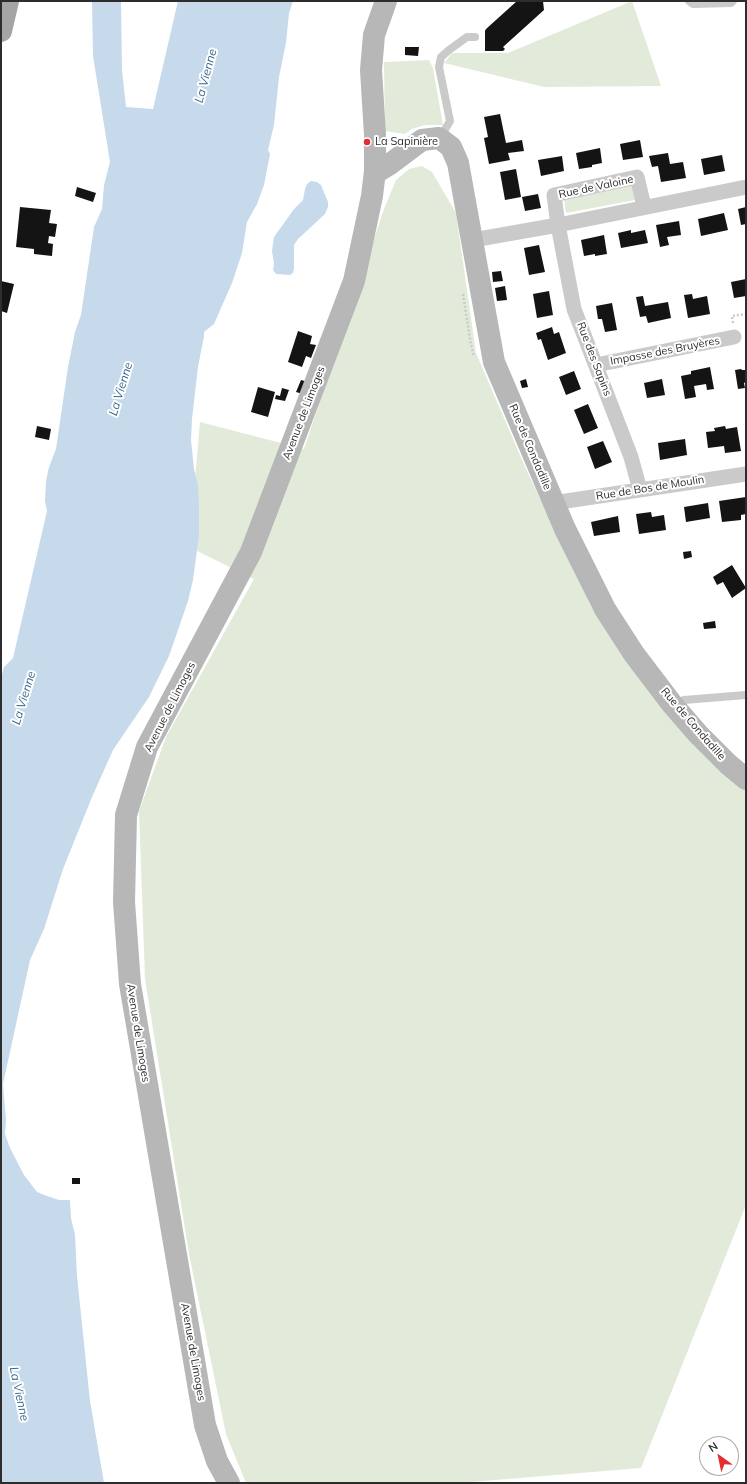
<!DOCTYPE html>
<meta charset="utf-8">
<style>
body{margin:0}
#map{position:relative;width:747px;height:1484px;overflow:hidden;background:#fff;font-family:Mulish,sans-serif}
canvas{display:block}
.frame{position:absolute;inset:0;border:2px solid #2d2d2d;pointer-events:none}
.north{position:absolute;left:699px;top:1436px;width:40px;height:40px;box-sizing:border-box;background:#fff;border:1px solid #ababab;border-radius:50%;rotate:327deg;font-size:11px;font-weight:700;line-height:16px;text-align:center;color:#2d2d2d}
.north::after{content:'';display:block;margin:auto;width:14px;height:18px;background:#e52d2e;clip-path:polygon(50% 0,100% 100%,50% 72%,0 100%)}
</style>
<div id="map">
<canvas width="747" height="1484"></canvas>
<div class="frame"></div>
<div class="north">N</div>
</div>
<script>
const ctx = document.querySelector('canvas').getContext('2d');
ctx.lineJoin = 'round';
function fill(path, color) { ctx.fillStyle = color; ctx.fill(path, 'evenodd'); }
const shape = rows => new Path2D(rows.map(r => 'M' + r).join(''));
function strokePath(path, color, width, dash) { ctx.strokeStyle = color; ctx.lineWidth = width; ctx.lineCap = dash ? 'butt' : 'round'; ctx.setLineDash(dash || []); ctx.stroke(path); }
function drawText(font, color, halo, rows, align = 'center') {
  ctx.font = font + ' Mulish,sans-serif'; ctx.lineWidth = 4; ctx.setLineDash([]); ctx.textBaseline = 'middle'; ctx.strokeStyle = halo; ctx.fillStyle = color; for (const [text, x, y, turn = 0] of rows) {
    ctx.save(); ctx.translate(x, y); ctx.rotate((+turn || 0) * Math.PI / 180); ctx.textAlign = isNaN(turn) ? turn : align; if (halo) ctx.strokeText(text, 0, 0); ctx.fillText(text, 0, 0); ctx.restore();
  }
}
fill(shape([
 [632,1,661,86,544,87,444,63,452,53,508,53],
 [429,60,433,68,443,125,425,125,412,129,405,134,385,131,384,62],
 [422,166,432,172,456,213,476,353,526,469,592,608,672,713,746,786,746,1205,641,1468,459,1483,246,1483,226,1434,189,1254,145,979,139,811,166,737,254,579,189,547,200,422,304,449,384,209,396,180,409,169],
 [633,185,635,200,566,213,564,199]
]), '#e2ebda');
fill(shape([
 [92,1,121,1,122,70,126,107,153,109,178,1,293,1,289,13,286,43,279,77,274,125,268,150,270,154,264,185,257,204,247,222,242,253,232,283,214,324,204,332,204,336,198,367,192,419,191,440,194,469,198,485,199,503,199,535,193,580,188,601,169,656,149,697,113,750,92,797,63,869,44,929,30,960,3,1084,6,1120,5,1134,10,1148,24,1175,37,1192,47,1196,59,1200,70,1200,71,1218,75,1235,77,1276,90,1401,104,1483,1,1483,1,678,4,667,13,658,47,511,45,501,46,481,49,467,56,449,68,367,75,332,81,315,94,227,102,209,104,185,110,162,93,56],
 [311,181,317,182,321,185,328,202,328,207,325,214,298,239,294,245,294,268,293,273,290,275,276,274,273,270,274,264,272,251,274,237,294,209,303,200,305,189,307,184]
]), '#c6daeb');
fill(shape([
 [517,1,543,1,544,10,503,47,505,49,503,51,485,51,485,31,486,29],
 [405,47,419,47,418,56,405,55],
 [500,114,506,143,522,140,524,151,508,153,510,160,489,164,484,138,488,137,484,117],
 [640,140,643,157,623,160,620,144],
 [600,148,602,163,592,165,592,167,579,169,576,153],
 [668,153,670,164,683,162,686,178,661,182,658,166,652,167,649,156],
 [722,155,725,171,704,175,701,159],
 [562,156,564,171,541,176,538,160],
 [516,169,521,197,505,200,500,172],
 [77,187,96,193,93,202,75,196],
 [538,194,541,208,525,211,522,197],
 [20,207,51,210,49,223,57,224,55,237,49,236,48,243,53,244,52,256,34,254,34,249,16,247],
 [746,207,746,224,741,225,738,209],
 [724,213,728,230,701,236,698,219],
 [679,221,681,235,667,237,669,245,660,247,656,225],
 [631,230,631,233,645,230,648,243,621,248,618,233],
 [604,235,607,254,595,256,595,254,584,256,581,240],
 [539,245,545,272,529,275,524,248],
 [501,271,503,281,493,282,492,272],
 [746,279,746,296,734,298,731,282],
 [1,281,14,284,7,313,1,311],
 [505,286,507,300,497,301,495,288],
 [549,291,553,315,537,318,533,294],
 [692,294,693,299,707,296,710,314,688,318,684,295],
 [643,296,645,306,668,302,671,318,648,323,646,316,640,317,636,297],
 [612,303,617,330,605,332,602,319,598,319,596,306],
 [552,327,554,334,559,332,566,353,548,360,541,339,538,340,536,333],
 [298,331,312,336,310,344,316,345,311,358,306,356,302,367,288,362],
 [710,367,714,389,707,390,706,384,694,386,696,397,685,399,681,376,691,374,691,371],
 [741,369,742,370,746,370,746,382,744,383,745,388,738,389,735,370],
 [574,371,581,389,566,395,559,377],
 [526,379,528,387,522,388,520,381],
 [662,379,665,395,647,398,644,383],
 [301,380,308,382,303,394,296,392],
 [258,387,275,392,268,417,251,412],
 [282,388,289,390,285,401,275,399,276,395,280,396],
 [588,404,598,428,584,434,574,410],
 [37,426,51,429,49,440,35,437],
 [725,426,726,429,737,427,741,451,725,453,724,446,708,448,706,432,715,431,714,428],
 [685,439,687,455,660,460,658,443],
 [603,441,612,462,595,469,587,447],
 [746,497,746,514,741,515,741,520,722,522,719,501],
 [708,503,710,518,686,522,684,507],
 [651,512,652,517,664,515,666,530,639,534,636,514],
 [618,516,620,532,594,536,591,522],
 [691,551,692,557,684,559,683,552],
 [732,565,746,588,732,598,723,582,717,585,713,577],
 [715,621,716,628,704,629,703,623],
 [72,1178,80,1178,80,1184,72,1184]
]), '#141414');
strokePath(shape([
 [463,294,471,345,474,356],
 [733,323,732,316,746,314]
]), '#cacaca', 2.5, [2, 2]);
strokePath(shape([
 [689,1,693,4,731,3,733,1],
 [440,138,450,121,439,67,441,57,449,50,467,37,475,37],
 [673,704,684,700,746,695]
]), '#cacaca', 8);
strokePath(shape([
 [473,240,558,225,746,187],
 [596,365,734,337],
 [640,490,631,457,574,309,558,225,554,195,637,177,644,206],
 [553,503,746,474]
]), '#cacaca', 15);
strokePath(shape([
 [375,171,380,170,390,164,422,140,439,138,451,147,458,163,494,362,565,529,605,609,634,654,672,704,698,734,728,764,746,779],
 [229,1483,217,1461,205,1425,130,984,124,902,126,815,147,747,251,552,354,281,372,196,375,171,375,135,371,70,374,35,386,1]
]), '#b7b7b7', 22);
strokePath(shape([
 [1,31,8,1]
]), '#a5a5a5', 22);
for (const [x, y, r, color] of [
 [367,142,4,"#e52d2e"]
]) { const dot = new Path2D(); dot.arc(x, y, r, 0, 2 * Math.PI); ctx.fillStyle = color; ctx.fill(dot); strokePath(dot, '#fff', 1.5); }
drawText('11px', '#2d2d2d', '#fff', [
 ["La Sapinière",375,142]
], 'left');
drawText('11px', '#2d2d2d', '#fff', [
 ["Rue de Valoine",596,187,-12],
 ["Impasse des Bruyères",665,351,-11],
 ["Rue des Sapins",594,359,69],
 ["Avenue de Limoges",304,413,-69],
 ["Rue de Condadille",530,447,67],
 ["Rue de Bos de Moulin",650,488,-9],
 ["Avenue de Limoges",170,707,-63],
 ["Rue de Condadille",693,724,49],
 ["Avenue de Limoges",138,1033,81],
 ["Avenue de Limoges",193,1352,80]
]);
drawText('italic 12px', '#3b688f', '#fff', [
 ["La Vienne",206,76,-75],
 ["La Vienne",121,389,-73],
 ["La Vienne",24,698,-73],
 ["La Vienne",19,1394,78]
]);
</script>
